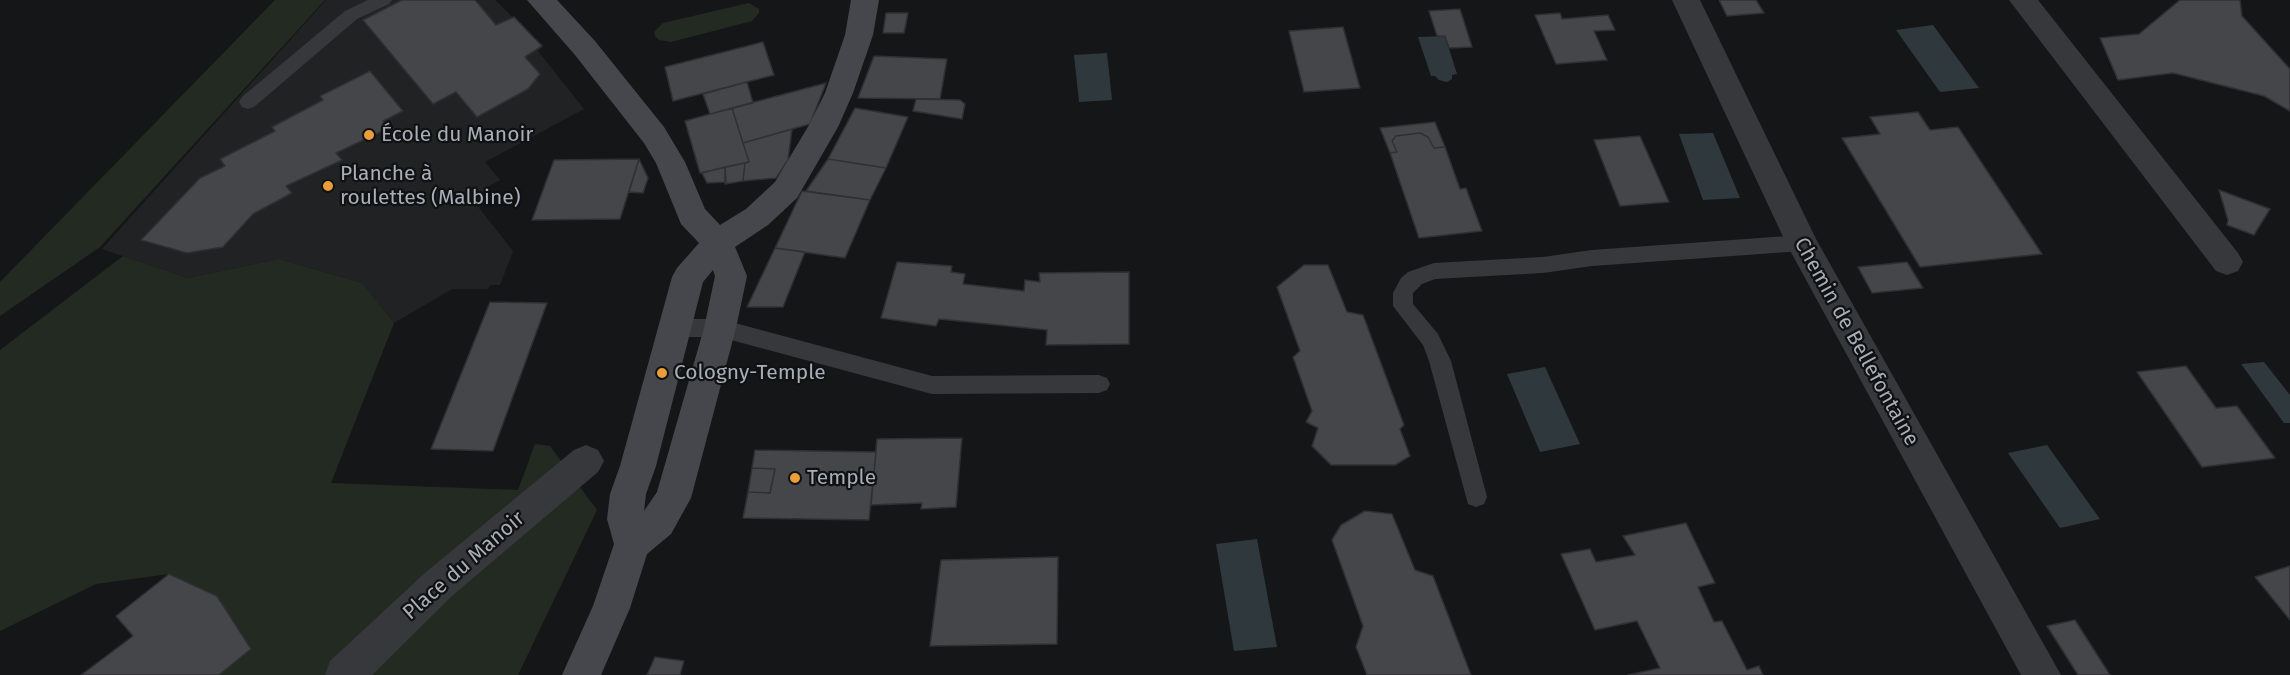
<!DOCTYPE html>
<meta charset="utf-8">
<style>
body{margin:0}
canvas{display:block;background:#151617}
</style>
<canvas width="2290" height="675"></canvas>
<script>
const ctx = document.querySelector('canvas').getContext('2d');
ctx.lineJoin = 'round';
function fill(path, color) { ctx.fillStyle = color; ctx.fill(path, 'evenodd'); }
const shape = rows => new Path2D(rows.map(r => 'M' + r).join(''));
function strokePath(path, color, width, dash) { ctx.strokeStyle = color; ctx.lineWidth = width; ctx.lineCap = dash ? 'butt' : 'round'; ctx.setLineDash(dash || []); ctx.stroke(path); }
function drawText(font, color, halo, rows, align = 'center') {
  ctx.font = font + ' "Fira Sans",sans-serif'; ctx.lineWidth = 4.5; ctx.setLineDash([]); ctx.textBaseline = 'middle'; ctx.strokeStyle = halo; ctx.fillStyle = color; for (const [text, x, y, turn = 0] of rows) {
    ctx.save(); ctx.translate(x, y); ctx.rotate((+turn || 0) * Math.PI / 180); ctx.textAlign = isNaN(turn) ? turn : align; if (halo) ctx.strokeText(text, 0, 0); ctx.fillText(text, 0, 0); ctx.restore();
  }
}
fill(shape([
 [326,0,495,0,542,46,538,51,584,109,485,162,500,180,489,186,479,208,513,251,500,285,490,285,488,289,452,289,394,323,362,283,279,259,188,278,102,249]
]), '#212224');
fill(shape([
 [275,0,325,0,100,247,0,316,0,282],
 [749,3,759,9,759,13,752,21,671,42,659,40,655,36,654,32,663,23],
 [123,256,188,278,279,259,362,283,394,323,331,483,518,490,535,444,550,446,597,510,518,675,219,675,251,649,217,596,169,574,96,584,0,631,0,350]
]), '#222a22');
fill(shape([
 [1933,25,1979,88,1940,92,1896,30],
 [1445,36,1457,74,1452,75,1452,79,1447,82,1439,80,1435,76,1431,76,1418,37],
 [1107,53,1112,100,1079,102,1074,55],
 [1713,133,1740,198,1703,200,1679,134],
 [2264,362,2290,395,2290,423,2284,423,2241,364],
 [1545,367,1580,444,1540,452,1507,374],
 [2047,445,2100,519,2060,528,2008,453],
 [1257,539,1277,647,1234,651,1216,544]
]), '#2e383d');
const building = shape([
 [402,0,475,0,496,25,514,17,542,46,525,57,540,74,528,89,477,117,456,92,433,104,363,20,402,0],
 [1719,0,1756,0,1764,13,1727,16,1719,0],
 [2180,0,2240,0,2242,16,2290,69,2290,111,2264,96,2173,73,2118,80,2100,38,2139,34,2180,0],
 [1460,9,1472,47,1449,48,1445,36,1437,36,1429,11,1460,9],
 [886,13,908,13,904,33,883,33,886,13],
 [1560,13,1562,19,1608,15,1615,30,1594,31,1607,60,1556,64,1535,15,1560,13],
 [1343,27,1360,88,1304,92,1289,31,1343,27],
 [763,42,774,75,673,101,665,67,763,42],
 [874,56,947,59,940,99,858,98,874,56],
 [370,71,403,111,383,121,389,128,336,153,342,160,286,186,292,193,253,214,223,247,187,253,141,240,200,178,225,166,220,159,275,131,272,127,323,100,320,96,370,71],
 [747,82,753,103,710,114,703,94,747,82],
 [826,83,810,124,743,143,732,108,826,83],
 [916,99,960,100,965,104,962,119,913,111,916,99],
 [732,108,749,162,700,173,685,121,732,108],
 [855,108,908,117,886,168,828,159,855,108],
 [1918,112,1930,130,1958,127,2042,254,1920,267,1842,138,1880,134,1870,117,1918,112],
 [1435,122,1445,147,1434,148,1428,137,1420,133,1396,136,1392,141,1397,152,1390,153,1380,128,1435,122],
 [792,129,788,160,776,178,743,181,745,163,749,162,743,143,792,129],
 [1420,133,1428,137,1434,148,1445,147,1460,189,1466,188,1482,231,1419,238,1390,153,1397,152,1392,141,1396,136,1420,133],
 [1640,136,1669,202,1620,206,1594,140,1640,136],
 [639,159,620,219,532,220,554,160,639,159],
 [639,159,648,178,643,193,629,192,639,159],
 [828,159,886,168,870,200,806,191,828,159],
 [745,163,743,181,725,184,725,167,745,163],
 [725,167,726,182,707,183,702,173,725,167],
 [2219,190,2270,209,2254,235,2227,225,2228,220,2219,190],
 [802,191,870,200,845,258,775,248,802,191],
 [775,248,805,252,783,307,747,307,775,248],
 [897,262,952,266,951,272,965,274,963,284,1024,291,1025,280,1040,282,1039,273,1129,272,1129,344,1046,345,1047,330,939,319,936,326,881,318,897,262],
 [1907,262,1923,288,1872,293,1858,267,1907,262],
 [1304,265,1328,265,1347,312,1363,315,1404,425,1400,429,1410,456,1395,465,1331,465,1312,446,1318,428,1306,422,1312,411,1293,357,1300,351,1277,287,1304,265],
 [490,302,547,303,493,451,431,449,490,302],
 [2186,366,2216,408,2237,406,2275,458,2202,467,2137,372,2186,366],
 [962,438,956,507,921,509,922,503,871,505,877,439,962,438],
 [755,450,876,452,869,520,743,518,748,492,770,493,775,469,752,468,755,450],
 [752,468,775,469,770,493,748,492,752,468],
 [1365,511,1392,514,1415,570,1433,576,1471,675,1367,675,1356,647,1363,626,1332,540,1341,525,1365,511],
 [1686,523,1715,583,1698,587,1714,622,1722,621,1747,670,1759,666,1763,675,1628,675,1660,668,1637,621,1595,630,1561,554,1590,549,1596,562,1635,555,1623,536,1686,523],
 [1058,557,1057,644,930,646,941,560,1058,557],
 [2290,566,2290,620,2255,577,2290,566],
 [169,574,217,596,251,649,219,675,81,675,133,636,116,616,169,574],
 [2075,620,2110,675,2078,675,2047,626,2075,620],
 [655,657,684,661,680,675,647,675,655,657]
]);
fill(building, '#44464a');
strokePath(building, '#303033', 1.5);
fill(shape([
 [368,0,392,0,389,4,357,19,254,107,248,109,242,107,239,102,242,97,345,11,368,0],
 [1802,235,1809,237,1812,243,1809,249,1802,251,1592,266,1543,273,1435,279,1422,284,1413,293,1413,304,1438,334,1451,361,1487,497,1484,504,1476,507,1468,504,1429,361,1423,345,1393,306,1393,293,1401,278,1408,272,1434,263,1543,257,1592,250,1802,235],
 [674,319,720,319,932,376,1099,375,1107,378,1110,384,1107,390,1099,393,932,394,720,337,674,337,667,334,664,328,667,322,674,319]
]), '#37383c');
fill(shape([
 [1672,0,1700,0,1816,239,2061,675,2021,675,1786,243,1672,0],
 [2009,0,2038,0,2238,253,2243,262,2238,271,2227,275,2216,271,2009,0],
 [586,445,598,450,604,461,598,472,452,596,372,675,325,675,330,661,426,572,574,450,586,445]
]), '#37383c');
fill(shape([
 [527,0,557,0,595,41,664,127,685,162,705,209,720,225,746,209,775,182,809,125,825,93,845,35,851,0,879,0,873,35,853,93,838,127,797,198,768,225,735,247,747,276,736,328,691,498,671,534,647,554,630,608,601,675,562,675,593,606,614,544,607,519,610,494,620,466,672,277,677,268,699,243,681,224,656,163,644,143,575,55,527,0],
 [713,270,715,276,704,328,657,492,644,511,646,494,656,466,703,282,713,270]
]), '#45474c');
for (const [x, y, r, color] of [
 [369,135,6,"#eb9d3a"],
 [328,186,6,"#eb9d3a"],
 [662,373,6,"#eb9d3a"],
 [795,478,6,"#eb9d3a"]
]) { const dot = new Path2D(); dot.arc(x, y, r, 0, 2 * Math.PI); ctx.fillStyle = color; ctx.fill(dot); strokePath(dot, '#101112', 2); }
drawText('21px', '#a8aeb7', '#101112', [
 ["École du Manoir",381,135],
 ["Planche à",340,174],
 ["roulettes (Malbine)",340,198],
 ["Cologny-Temple",674,373],
 ["Temple",807,478]
], 'left');
drawText('21px', '#a8aeb7', '#101112', [
 ["Chemin de Bellefontaine",1856,342,61],
 ["Place du Manoir",464,566,-41]
]);
</script>
